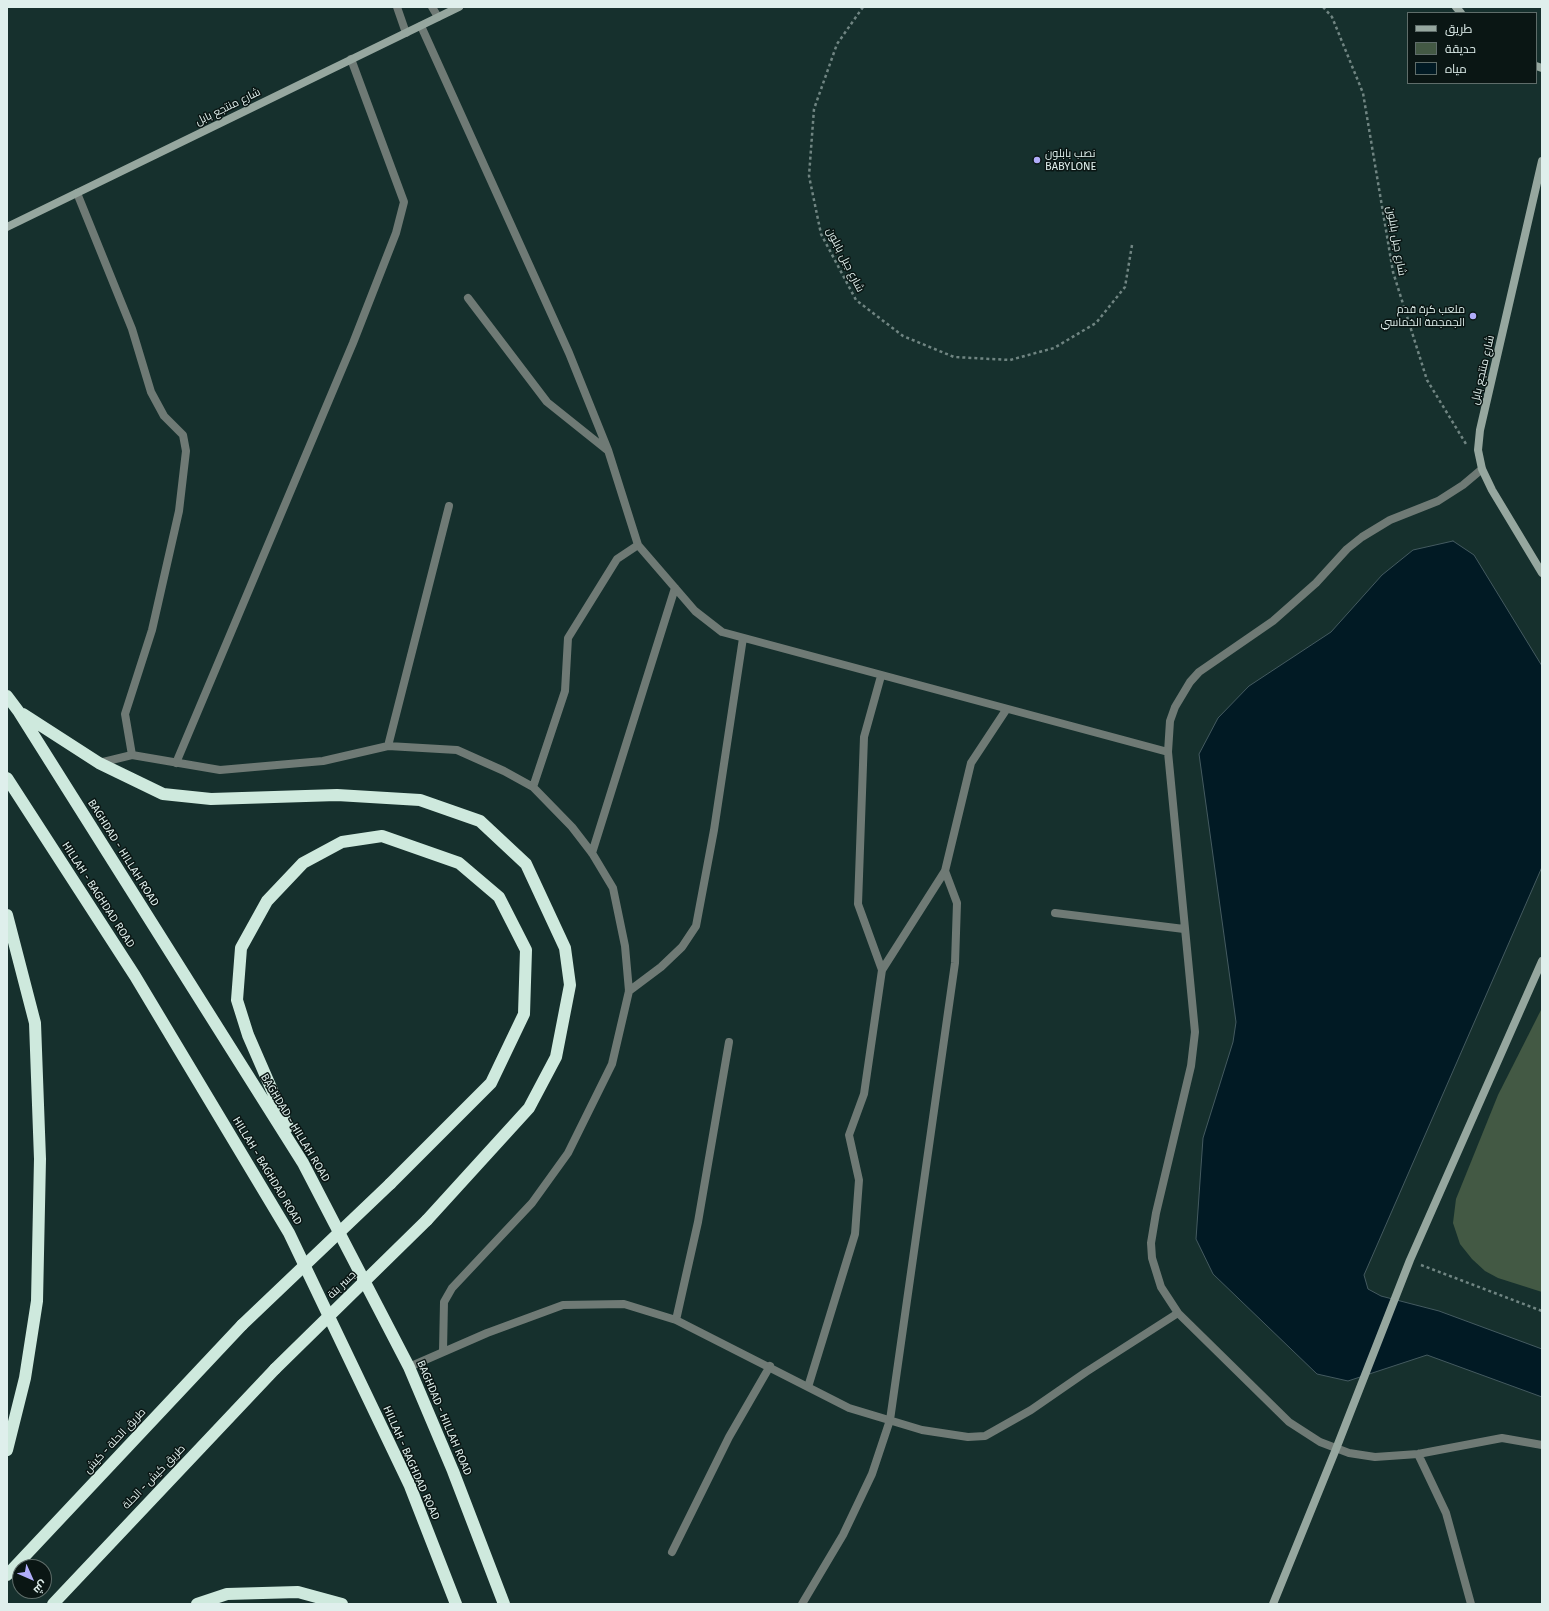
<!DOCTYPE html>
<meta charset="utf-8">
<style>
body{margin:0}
#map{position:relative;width:1549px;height:1611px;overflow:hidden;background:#16302d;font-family:"Fira Sans",Cairo,sans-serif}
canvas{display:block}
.frame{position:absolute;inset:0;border:8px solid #dfefec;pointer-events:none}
.legend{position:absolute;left:1407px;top:12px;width:130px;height:72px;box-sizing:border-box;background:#0a1614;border:1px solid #5f6d6a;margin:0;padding:5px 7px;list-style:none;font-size:12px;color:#dfefec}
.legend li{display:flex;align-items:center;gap:8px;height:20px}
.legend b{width:20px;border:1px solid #5f6d6a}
.north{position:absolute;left:12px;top:1559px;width:40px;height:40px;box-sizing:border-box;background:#0a1614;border:1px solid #5f6d6a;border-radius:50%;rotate:135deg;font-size:11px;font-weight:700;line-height:16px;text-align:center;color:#dfefec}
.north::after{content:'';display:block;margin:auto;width:14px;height:18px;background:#b1adfa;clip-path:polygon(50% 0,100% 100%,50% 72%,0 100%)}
</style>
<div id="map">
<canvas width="1549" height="1611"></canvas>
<div class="frame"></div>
<ul class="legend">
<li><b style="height:5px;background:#96a79f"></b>طريق</li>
<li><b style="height:11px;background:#435944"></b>حديقة</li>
<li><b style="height:11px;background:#011a24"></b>مياه</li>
</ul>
<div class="north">ش</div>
</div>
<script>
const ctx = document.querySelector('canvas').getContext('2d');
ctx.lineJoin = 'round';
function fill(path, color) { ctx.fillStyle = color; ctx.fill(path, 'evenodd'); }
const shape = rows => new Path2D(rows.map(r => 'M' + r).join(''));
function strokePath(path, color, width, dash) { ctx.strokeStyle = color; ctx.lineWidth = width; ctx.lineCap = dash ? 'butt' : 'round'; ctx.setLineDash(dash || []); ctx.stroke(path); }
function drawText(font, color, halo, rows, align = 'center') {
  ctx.font = font + ' "Fira Sans",Cairo,sans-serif'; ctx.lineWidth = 3; ctx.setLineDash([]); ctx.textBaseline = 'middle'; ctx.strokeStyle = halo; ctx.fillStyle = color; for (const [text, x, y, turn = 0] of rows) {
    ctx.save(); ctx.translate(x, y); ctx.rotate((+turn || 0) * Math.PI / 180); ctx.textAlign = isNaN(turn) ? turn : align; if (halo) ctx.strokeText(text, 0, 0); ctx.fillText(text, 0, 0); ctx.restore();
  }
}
fill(shape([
 [1542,1008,1542,1292,1498,1278,1485,1271,1472,1259,1460,1244,1453,1223,1456,1199,1498,1095]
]), '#435944');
const water = shape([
 [1453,541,1474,555,1542,666,1542,867,1364,1275,1368,1289,1381,1296,1439,1311,1542,1349,1542,1397,1427,1355,1348,1381,1317,1374,1213,1274,1196,1239,1203,1138,1233,1042,1236,1022,1199,754,1218,718,1249,686,1331,632,1382,575,1413,550,1453,541]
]);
fill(water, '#011a24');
strokePath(water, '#445a60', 1);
strokePath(shape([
 [863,7,837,44,814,109,809,176,821,234,856,300,903,336,954,357,1010,360,1054,348,1096,323,1125,287,1132,245],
 [1323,7,1332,17,1363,93,1393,272,1427,380,1466,444],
 [1421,1265,1542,1311]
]), '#708582', 2.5, [3, 3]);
strokePath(shape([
 [397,7,406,33],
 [432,7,438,17],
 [421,26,569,353,608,450,638,545,695,611,722,632,1168,752],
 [77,193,132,329,151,392,164,416,183,435,186,451,179,511,152,630,125,714,132,755],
 [468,298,547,402,607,450],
 [1482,469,1463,485,1438,501,1390,520,1362,537,1347,549,1316,583,1273,621,1199,672,1190,682,1175,707,1170,721,1168,752,1195,1032,1191,1066,1156,1213,1151,1243,1152,1258,1161,1287,1178,1313,1289,1422,1320,1442,1349,1453,1375,1457,1418,1454,1502,1438,1542,1445],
 [881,676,864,737,858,904,882,970],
 [388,746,449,506],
 [99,763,132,755,220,770,323,761,388,746,457,750,504,771,533,787,572,827,592,853,613,888,625,946,629,991,612,1064,568,1153,532,1203,452,1288,444,1302,443,1351],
 [176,763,353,343,396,233,404,202,351,59],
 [533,787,565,691,568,638,617,559,638,545],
 [592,853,675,588],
 [1055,913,1184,929],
 [629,991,661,967,682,947,696,926,714,830,743,638],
 [676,1320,698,1222,729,1042],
 [409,1367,487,1333,563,1305,624,1304,676,1320,849,1408,922,1430,968,1437,985,1436,1031,1410,1086,1372,1178,1313],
 [808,1387,855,1234,859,1180,849,1135,864,1094,882,970,945,871,971,763,1006,710],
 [1418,1454,1446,1513,1471,1604],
 [672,1552,729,1437,770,1366],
 [802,1604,843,1535,872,1474,890,1420,955,963,957,903,945,871]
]), '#6f7a75', 8);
strokePath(shape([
 [1456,7,1461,13],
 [1536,66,1542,68],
 [1542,161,1480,430,1478,450,1482,469,1492,490,1542,573],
 [7,227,459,7],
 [1273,1604,1336,1449,1410,1260,1542,961]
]), '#96a79f', 8);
strokePath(shape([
 [7,696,19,712,303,1163,409,1367,453,1471,504,1604],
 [23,714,99,763,163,794,211,799,337,795,420,800,480,821,526,864,565,948,570,985,556,1057,529,1108,427,1220],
 [7,778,135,976,289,1233,410,1486,456,1604],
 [7,915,35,1023,40,1159,37,1301,25,1378,7,1450],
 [288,1127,248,1035,237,1000,241,948,267,901,303,863,342,842,382,836,459,863,499,897,526,950,524,1014,491,1083,390,1184],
 [7,1575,242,1325],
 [53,1604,275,1369],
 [197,1604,227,1594,298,1592,342,1604]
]), '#cee9dd', 12);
strokePath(shape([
 [242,1325,390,1184],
 [275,1369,427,1220]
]), '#cee9dd', 12);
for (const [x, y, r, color] of [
 [1037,160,4,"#b1adfa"],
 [1473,316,4,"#b1adfa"]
]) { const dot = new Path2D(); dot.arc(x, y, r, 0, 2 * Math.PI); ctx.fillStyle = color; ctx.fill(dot); strokePath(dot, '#0a1614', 1.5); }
drawText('11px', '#dfefec', '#0a1614', [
 ["شارع منتجع بابل",228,107,-26],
 ["شارع جبل بابلون",1396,241,80],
 ["شارع جبل بابلون",845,260,63],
 ["شارع منتجع بابل",1483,370,-77],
 ["BAGHDAD - HILLAH ROAD",123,853,58],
 ["HILLAH - BAGHDAD ROAD",98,895,57],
 ["BAGHDAD - HILLAH ROAD",295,1128,59],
 ["HILLAH - BAGHDAD ROAD",267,1171,59],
 ["جسر بتة",342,1285,-44],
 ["BAGHDAD - HILLAH ROAD",444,1418,67],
 ["طريق الحلة - كيش",115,1441,-47],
 ["HILLAH - BAGHDAD ROAD",411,1463,66],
 ["طريق كيش - الحلة",154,1477,-46]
]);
drawText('11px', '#dfefec', '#0a1614', [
 ["نصب بابلون",1045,154],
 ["BABYLONE",1045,167],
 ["ملعب كرة قدم",1465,310,"right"],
 ["الجمجمة الخماسي",1465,323,"right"]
], 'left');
</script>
